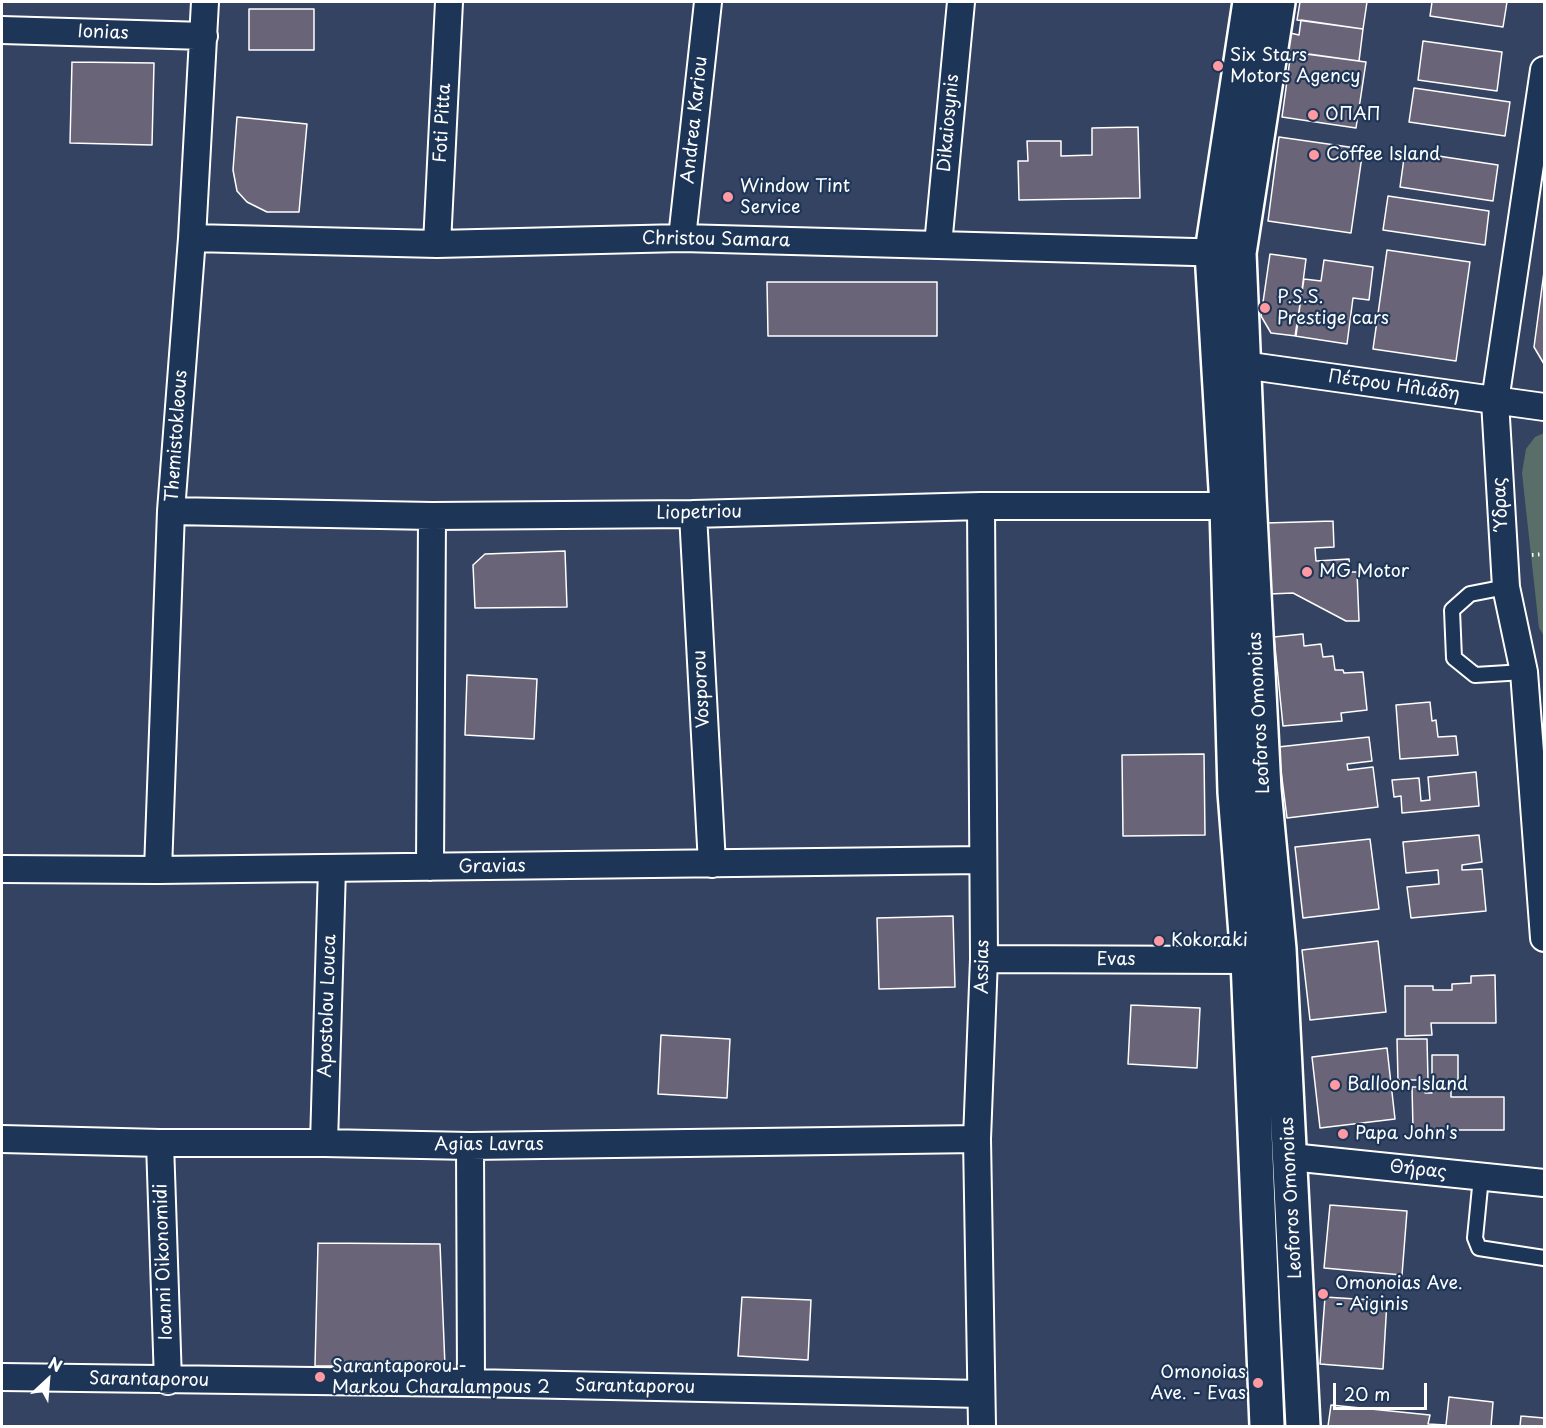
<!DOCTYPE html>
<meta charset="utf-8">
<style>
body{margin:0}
#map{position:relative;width:1546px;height:1428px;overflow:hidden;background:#344361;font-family:"Playpen Sans",sans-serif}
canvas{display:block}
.frame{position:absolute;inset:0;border:3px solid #fff;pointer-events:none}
.north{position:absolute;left:18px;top:1350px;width:60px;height:60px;-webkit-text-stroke:4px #1d3557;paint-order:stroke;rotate:26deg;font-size:16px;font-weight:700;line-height:24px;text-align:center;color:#fff}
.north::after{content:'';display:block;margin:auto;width:21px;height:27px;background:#fff;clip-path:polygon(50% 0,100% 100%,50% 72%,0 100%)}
.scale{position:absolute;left:1333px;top:1383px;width:94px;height:27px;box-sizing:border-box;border:3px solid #fff;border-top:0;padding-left:8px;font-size:18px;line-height:21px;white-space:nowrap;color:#fff;-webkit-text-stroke:4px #1d3557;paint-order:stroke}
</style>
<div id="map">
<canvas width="1546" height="1428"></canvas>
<div class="frame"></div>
<div class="north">N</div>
<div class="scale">20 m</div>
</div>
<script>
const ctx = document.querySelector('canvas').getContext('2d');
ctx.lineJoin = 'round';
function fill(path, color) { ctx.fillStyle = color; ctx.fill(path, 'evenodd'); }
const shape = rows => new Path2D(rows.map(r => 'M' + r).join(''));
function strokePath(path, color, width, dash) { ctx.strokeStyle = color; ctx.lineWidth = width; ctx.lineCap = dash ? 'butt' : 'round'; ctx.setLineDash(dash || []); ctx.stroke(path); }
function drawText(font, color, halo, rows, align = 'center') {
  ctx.font = font + ' "Playpen Sans",sans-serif'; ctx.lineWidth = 4.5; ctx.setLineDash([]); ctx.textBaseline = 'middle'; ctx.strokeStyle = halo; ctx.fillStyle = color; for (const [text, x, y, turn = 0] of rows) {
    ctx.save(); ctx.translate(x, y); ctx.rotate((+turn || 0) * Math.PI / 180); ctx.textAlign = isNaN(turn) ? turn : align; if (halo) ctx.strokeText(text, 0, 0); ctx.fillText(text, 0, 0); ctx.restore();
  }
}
fill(shape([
 [1544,433,1544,636,1539,628,1522,473,1526,449,1535,437]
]), '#5a6e69');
const building = shape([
 [1300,2,1367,2,1363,29,1297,20,1300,2],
 [1432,2,1507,2,1503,27,1430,16,1432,2],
 [249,9,314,9,314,50,249,50,249,9],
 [1301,20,1363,29,1359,61,1287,51,1290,33,1299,35,1301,20],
 [1423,41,1502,52,1497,91,1418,80,1423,41],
 [1291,52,1366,62,1356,128,1282,117,1291,52],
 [72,62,154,63,152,145,70,143,72,62],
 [1414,88,1510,102,1505,136,1409,122,1414,88],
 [237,117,307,124,299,212,267,212,247,202,237,191,233,170,237,117],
 [1138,127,1140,198,1019,200,1018,161,1028,161,1027,141,1061,141,1061,156,1092,155,1092,128,1138,127],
 [1279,137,1363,149,1351,233,1268,221,1279,137],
 [1405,151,1498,165,1493,201,1400,187,1405,151],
 [1388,196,1489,211,1485,245,1383,230,1388,196],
 [1387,250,1470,262,1456,361,1373,349,1387,250],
 [1270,254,1306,259,1296,336,1271,333,1261,316,1270,254],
 [1324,260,1373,267,1369,300,1353,298,1347,344,1295,336,1304,279,1321,281,1324,260],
 [1544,272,1544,364,1534,347,1544,272],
 [767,282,937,282,937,336,768,336,767,282],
 [1333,521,1334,547,1315,548,1316,561,1349,559,1350,572,1357,572,1359,621,1346,621,1293,593,1269,594,1266,523,1333,521],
 [565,551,567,607,475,608,473,565,485,554,565,551],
 [1303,634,1304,646,1321,644,1323,657,1333,656,1335,670,1343,670,1344,673,1363,672,1367,710,1341,713,1342,721,1283,726,1274,637,1303,634],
 [467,675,537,679,534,739,465,735,467,675],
 [1430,702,1432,721,1436,720,1438,737,1456,736,1458,755,1400,759,1396,705,1430,702],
 [1369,737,1372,761,1347,764,1348,770,1373,767,1378,807,1287,818,1278,747,1369,737],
 [1204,754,1205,835,1123,836,1122,755,1204,754],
 [1476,772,1479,806,1402,813,1401,796,1394,797,1392,780,1419,778,1421,801,1430,800,1428,777,1476,772],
 [1479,835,1482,862,1462,865,1462,870,1482,869,1486,911,1411,918,1407,887,1439,884,1438,870,1406,873,1403,842,1479,835],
 [1370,839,1379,909,1303,918,1295,847,1370,839],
 [953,916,955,987,879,989,877,918,953,916],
 [1378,941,1386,1012,1310,1020,1302,950,1378,941],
 [1495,975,1496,1023,1431,1023,1432,1035,1405,1036,1405,986,1433,986,1433,990,1452,990,1452,984,1471,983,1471,976,1495,975],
 [1131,1005,1200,1008,1197,1068,1128,1064,1131,1005],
 [661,1035,730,1039,727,1098,658,1094,661,1035],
 [1397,1039,1427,1039,1428,1080,1398,1080,1397,1039],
 [1387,1048,1395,1119,1320,1128,1312,1057,1387,1048],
 [1432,1055,1458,1055,1458,1085,1451,1086,1451,1097,1504,1097,1504,1130,1413,1130,1412,1087,1425,1087,1425,1093,1432,1093,1432,1055],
 [1330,1205,1407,1211,1402,1275,1324,1268,1330,1205],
 [318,1243,440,1244,445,1366,315,1366,318,1243],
 [742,1297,811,1300,808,1360,738,1356,742,1297],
 [1325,1297,1387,1301,1383,1369,1320,1364,1325,1297],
 [1449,1397,1493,1402,1491,1426,1328,1426,1331,1405,1430,1415,1428,1424,1446,1425,1449,1397],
 [1521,1416,1544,1418,1544,1426,1520,1426,1521,1416]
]);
fill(building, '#696478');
strokePath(building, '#fff', 1.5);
const lane = shape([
 [1506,587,1470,594,1452,610,1454,658,1475,675,1524,672],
 [1481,1177,1475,1238,1479,1248,1544,1258]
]);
const street = shape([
 [2,30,204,36],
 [1544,70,1495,401,1506,587,1524,672,1544,938],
 [192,238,437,244,682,238,1230,253],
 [682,238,708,2],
 [437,244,449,2],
 [938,245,961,2],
 [1243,365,1544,407],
 [981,506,984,959,977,1139,982,1426],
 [171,511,432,516,693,514,981,506,1227,506],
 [693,514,712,864],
 [430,867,432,516],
 [2,869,158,870,982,860],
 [158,870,171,511,192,238,205,2],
 [984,959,1248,960],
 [2,1139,160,1143,324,1143,470,1146,977,1139],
 [160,1143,168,1381],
 [324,1143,332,868],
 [470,1146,471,1383],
 [1291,1157,1544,1183],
 [2,1377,471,1383,981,1394]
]);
const secondary = shape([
 [1250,2,1212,252,1227,506,1235,792,1248,960,1267,1426],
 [1278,2,1239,253,1249,497,1264,790,1279,949,1303,1426]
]);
strokePath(lane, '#fff', 18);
strokePath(street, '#fff', 30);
strokePath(secondary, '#fff', 38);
strokePath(shape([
 [1532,555,1544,554]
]), '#fff', 4, [1.5, 4.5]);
strokePath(lane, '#1d3557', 14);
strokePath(street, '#1d3557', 26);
strokePath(secondary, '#1d3557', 33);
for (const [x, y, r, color] of [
 [1218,66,6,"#ff9aa2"],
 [1313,115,6,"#ff9aa2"],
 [1314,155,6,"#ff9aa2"],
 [728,197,6,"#ff9aa2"],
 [1265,308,6,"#ff9aa2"],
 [1307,572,6,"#ff9aa2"],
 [1159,941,6,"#ff9aa2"],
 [1335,1085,6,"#ff9aa2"],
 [1343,1134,6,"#ff9aa2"],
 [1323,1294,6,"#ff9aa2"],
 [320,1377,6,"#ff9aa2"],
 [1258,1383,6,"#ff9aa2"]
]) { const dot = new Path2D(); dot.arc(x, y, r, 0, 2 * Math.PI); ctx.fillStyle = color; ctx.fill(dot); strokePath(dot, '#1d3557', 2); }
drawText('18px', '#fff', '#1d3557', [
 ["Ionias",103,33,2],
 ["Andrea Kariou",695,120,-84],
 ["Foti Pitta",443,123,-87],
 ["Dikaiosynis",949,123,-85],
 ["Christou Samara",716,240,1],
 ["Πέτρου Ηλιάδη",1394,386,8],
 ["Themistokleous",177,436,-86],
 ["Ύδρας",1501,503,-93],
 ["Liopetriou",699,513,-1],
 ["Vosporou",702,689,-93],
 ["Leoforos Omonoias",1260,713,-93],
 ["Gravias",492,867,-1],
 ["Evas",1116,960],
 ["Assias",983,967,-89],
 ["Apostolou Louca",328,1006,-88],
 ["Agias Lavras",489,1145],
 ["Θήρας",1418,1170,6],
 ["Leoforos Omonoias",1292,1198,-93],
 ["Ioanni Oikonomidi",164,1262,-92],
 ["Sarantaporou",149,1380,1],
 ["Sarantaporou",635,1387,1]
]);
drawText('18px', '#fff', '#1d3557', [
 ["Six Stars",1230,56],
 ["Motors Agency",1230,77],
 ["ΟΠΑΠ",1325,115],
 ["Coffee Island",1326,155],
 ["Window Tint",740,187],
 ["Service",740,208],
 ["P.S.S.",1277,298],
 ["Prestige cars",1277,319],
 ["MG Motor",1319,572],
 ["Kokoraki",1171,941],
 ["Balloon Island",1347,1085],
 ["Papa John's",1355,1134],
 ["Omonoias Ave.",1335,1284],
 ["- Aiginis",1335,1305],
 ["Sarantaporou -",332,1367],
 ["Markou Charalampous 2",332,1388],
 ["Omonoias",1246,1373,"right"],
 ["Ave. - Evas",1246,1394,"right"]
], 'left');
</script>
